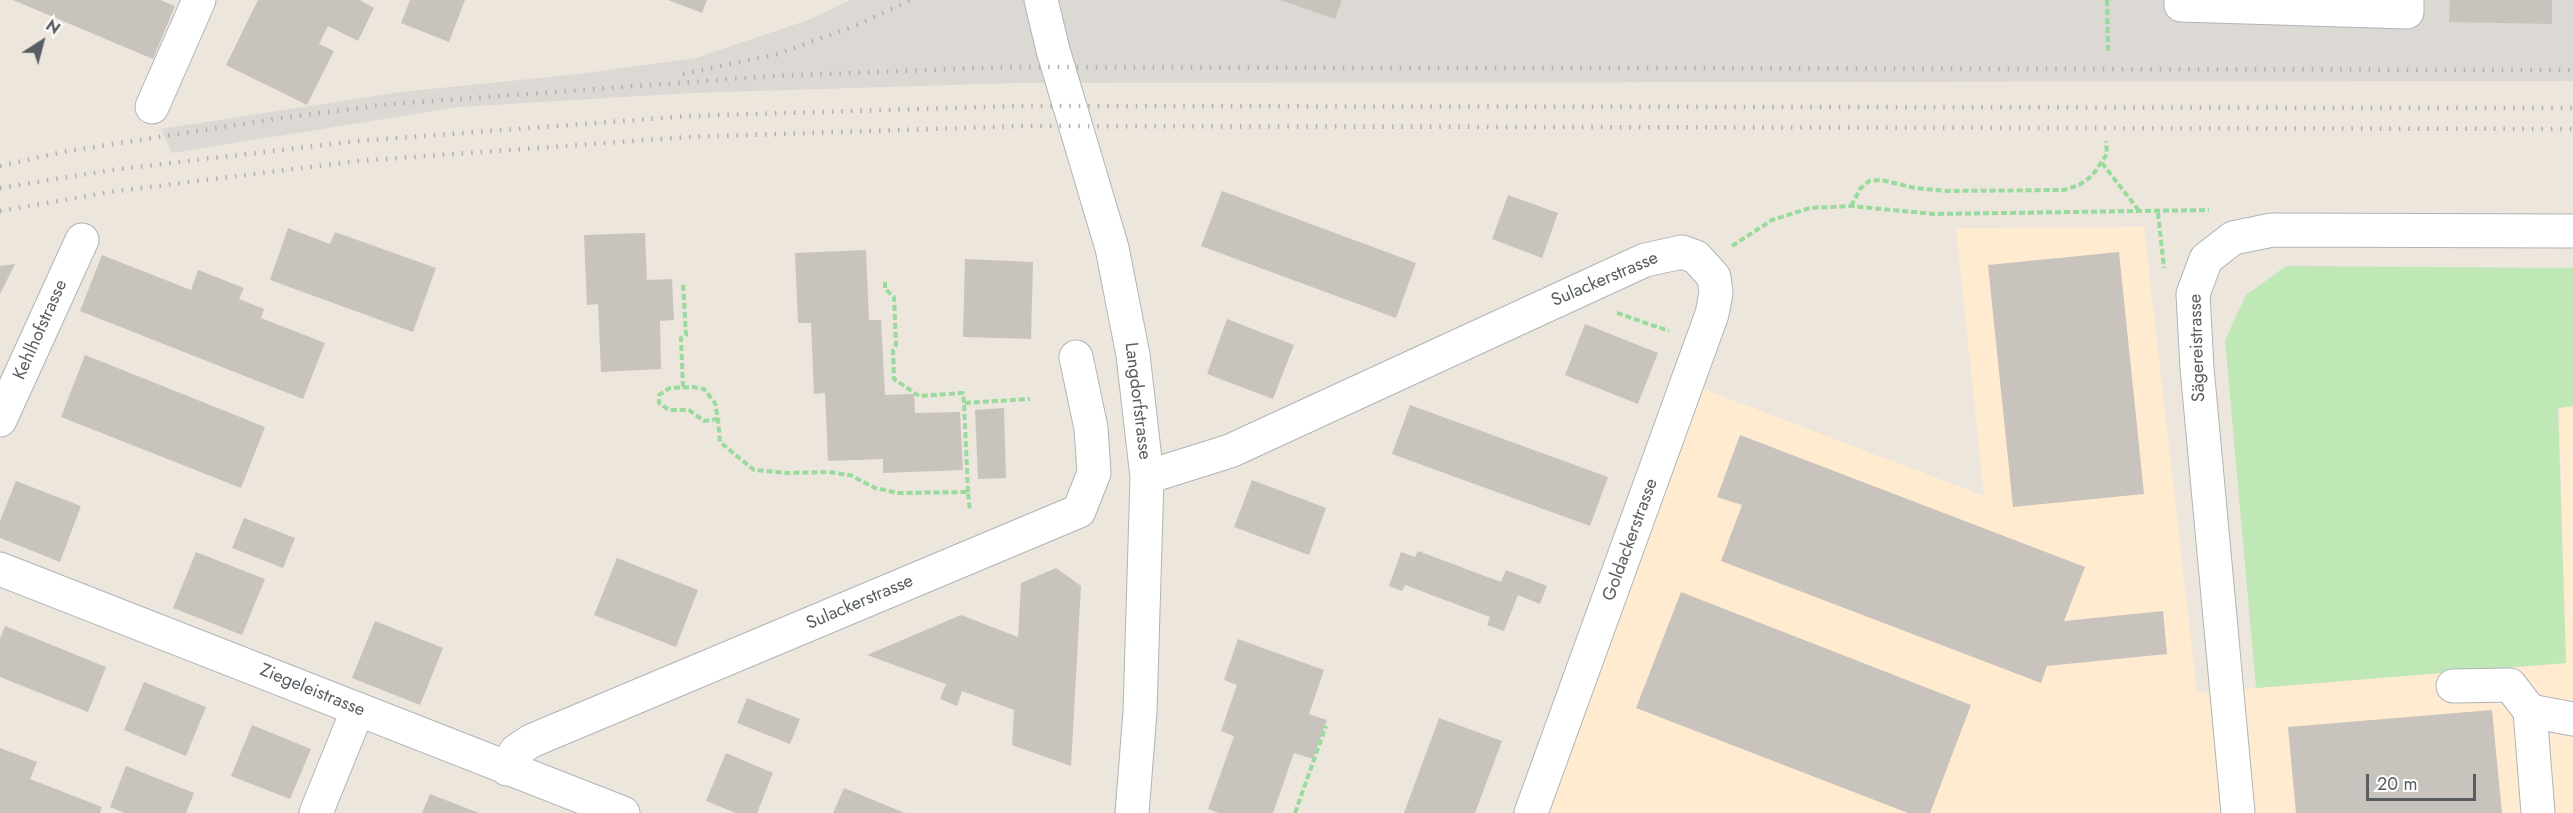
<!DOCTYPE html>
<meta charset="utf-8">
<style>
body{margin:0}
#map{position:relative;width:2573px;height:813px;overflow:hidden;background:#ece6dd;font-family:Jost,sans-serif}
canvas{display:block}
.north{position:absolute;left:12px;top:12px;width:60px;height:60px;-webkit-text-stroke:4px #fff;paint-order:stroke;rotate:36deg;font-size:16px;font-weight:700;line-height:24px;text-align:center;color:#575d61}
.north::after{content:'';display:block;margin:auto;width:21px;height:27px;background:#575d61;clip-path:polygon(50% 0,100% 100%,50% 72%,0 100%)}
.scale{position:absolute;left:2366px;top:774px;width:110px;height:27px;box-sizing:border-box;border:3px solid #575d61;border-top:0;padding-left:8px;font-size:18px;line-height:21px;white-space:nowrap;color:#575d61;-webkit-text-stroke:4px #fff;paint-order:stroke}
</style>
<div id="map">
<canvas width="2573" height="813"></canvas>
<div class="north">N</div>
<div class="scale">20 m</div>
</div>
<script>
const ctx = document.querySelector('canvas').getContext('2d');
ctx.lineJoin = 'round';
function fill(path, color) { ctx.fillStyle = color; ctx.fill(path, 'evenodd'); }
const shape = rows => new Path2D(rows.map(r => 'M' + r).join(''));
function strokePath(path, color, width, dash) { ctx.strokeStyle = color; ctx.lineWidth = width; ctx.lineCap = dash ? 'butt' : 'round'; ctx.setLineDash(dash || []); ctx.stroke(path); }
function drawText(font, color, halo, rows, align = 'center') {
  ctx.font = font + ' Jost,sans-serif'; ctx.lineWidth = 4.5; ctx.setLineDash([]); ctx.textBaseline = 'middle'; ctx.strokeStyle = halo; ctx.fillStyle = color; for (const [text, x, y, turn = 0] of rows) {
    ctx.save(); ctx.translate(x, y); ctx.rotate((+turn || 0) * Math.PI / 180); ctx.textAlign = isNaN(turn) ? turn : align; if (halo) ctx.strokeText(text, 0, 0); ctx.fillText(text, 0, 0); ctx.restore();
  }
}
fill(shape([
 [2144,227,2197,693,2566,663,2559,408,2573,407,2573,813,1539,813,1698,387,1984,496,1956,228]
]), '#ffebd0');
fill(shape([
 [851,0,2573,0,2573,81,1014,83,690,93,459,107,172,153,161,129,401,92,579,74,696,58,808,20]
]), '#dcd8d3');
fill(shape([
 [2286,266,2573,268,2573,406,2558,408,2566,663,2256,688,2225,340,2246,295]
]), '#bfe8b6');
fill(shape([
 [13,0,160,0,175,6,153,59],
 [258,0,360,0,374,8,358,41,328,26,319,44,334,51,307,105,226,65],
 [410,0,465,0,449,42,401,23],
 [668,0,707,0,702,13],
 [1280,0,1342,0,1335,19],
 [2450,0,2552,0,2552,24,2449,22],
 [1222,191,1416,263,1396,318,1201,246],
 [1508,195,1558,213,1542,258,1492,239],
 [288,228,330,244,335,232,436,268,413,332,270,280],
 [645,233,647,280,672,279,674,320,660,321,661,369,601,372,598,304,587,305,584,235],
 [866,250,869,320,881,320,885,395,914,394,915,413,960,412,963,470,883,473,883,459,828,461,825,393,814,394,811,323,798,323,795,253],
 [2119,252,2144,494,2013,507,1988,265],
 [102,255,191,290,198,270,244,288,239,299,264,309,261,318,325,343,303,399,80,311],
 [965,259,1033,262,1031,339,963,337],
 [15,264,0,294,0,266],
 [1227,319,1294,345,1273,399,1207,374],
 [1585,324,1658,353,1638,404,1565,375],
 [85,355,265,427,241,488,61,417],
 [1410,405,1608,477,1590,526,1392,454],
 [1004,408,1006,478,978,479,975,410],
 [1740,435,2085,567,2064,621,2163,611,2167,654,2047,666,2041,683,1721,561,1742,505,1717,497],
 [1252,480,1326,508,1309,555,1234,527],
 [16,481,81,506,60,562,0,538,0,521],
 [244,518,295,538,283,568,232,548],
 [1418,551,1501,582,1506,570,1547,586,1540,604,1518,595,1504,631,1487,625,1490,617,1405,585,1402,591,1389,586,1401,552,1415,557],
 [196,552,265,579,242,635,173,608],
 [617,558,698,590,676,647,594,615],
 [1056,568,1081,586,1071,766,1012,745,1014,710,962,691,957,706,940,699,946,684,867,655,961,615,1018,637,1021,583],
 [1681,592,1971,705,1930,813,1908,813,1636,708],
 [375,621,443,648,420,705,352,678],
 [5,626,106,667,88,712,0,677,0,639],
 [1238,639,1324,670,1309,714,1327,720,1313,759,1294,753,1273,813,1219,813,1208,809,1234,736,1221,731,1237,685,1224,680],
 [144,682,206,707,186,756,124,730],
 [747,698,800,719,790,744,737,723],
 [2492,710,2502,813,2296,813,2288,727],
 [1439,718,1502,741,1475,813,1404,813],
 [252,725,311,749,290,799,231,776],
 [0,748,37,762,30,779,102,807,100,813,0,813],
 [726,753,773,773,757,813,736,813,706,801],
 [126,766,194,793,186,813,125,813,110,807],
 [844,788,905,813,833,813],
 [430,794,479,813,422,813]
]), '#c9c3bd');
const minor = shape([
 [1041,0,1053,50,1112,248,1133,355,1147,477,1140,712,1132,813],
 [2181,0,2181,5,2407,12,2407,0],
 [152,107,199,0],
 [0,420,82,240],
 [1147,477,1230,451,1645,260,1682,252,1696,257,1714,277,1716,293,1712,314,1531,813],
 [0,569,623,813],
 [2453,686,2510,685,2530,711],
 [507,769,516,751,531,741,1079,511,1094,473,1091,428,1076,357],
 [316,813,358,709],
 [2238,813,2197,368,2193,294,2206,259,2233,238,2272,230,2573,231],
 [2538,813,2530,711,2573,719]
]);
strokePath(minor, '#afb4b8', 35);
strokePath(shape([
 [2107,0,2108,51],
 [2102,163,2140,212],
 [1851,206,1860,189,1869,181,1881,180,1915,188,1946,191,2064,190,2079,185,2092,176,2107,154,2106,141],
 [2158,213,2164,268],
 [1732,246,1772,220,1810,208,1851,206,1934,214,2209,210],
 [885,282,885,289,894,297,896,345,893,350,894,379,919,396,963,393,964,403],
 [1617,313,1669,331],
 [683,387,681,338,686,335,683,283],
 [718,419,704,421,689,410,669,410,659,403,659,395,670,388,693,387,704,389,715,403,718,419,720,442,754,470,788,473,827,472,850,475,875,488,898,493,968,492,970,511],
 [968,492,964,403,1030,399],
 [1295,813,1326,726]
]), '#98db9d', 4, [6, 3]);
strokePath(minor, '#fff', 33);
strokePath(shape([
 [683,74,778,54,857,25,911,0],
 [0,166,62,152,281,118,391,104,774,76,1004,67,2573,70],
 [0,188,112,170,357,141,689,116,1016,106,2573,108],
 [0,211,117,191,358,161,688,137,1022,126,2573,129]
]), '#b0b1b2', 4.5, [1.5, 8]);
drawText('18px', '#575d61', '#fff', [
 ["Sulackerstrasse",1605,280,-23],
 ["Kehlhofstrasse",41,330,-66],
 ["Sägereistrasse",2198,348,-92],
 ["Langdorfstrasse",1137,401,83],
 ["Goldackerstrasse",1631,540,-70],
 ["Sulackerstrasse",860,603,-23],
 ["Ziegeleistrasse",312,691,22]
]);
</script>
